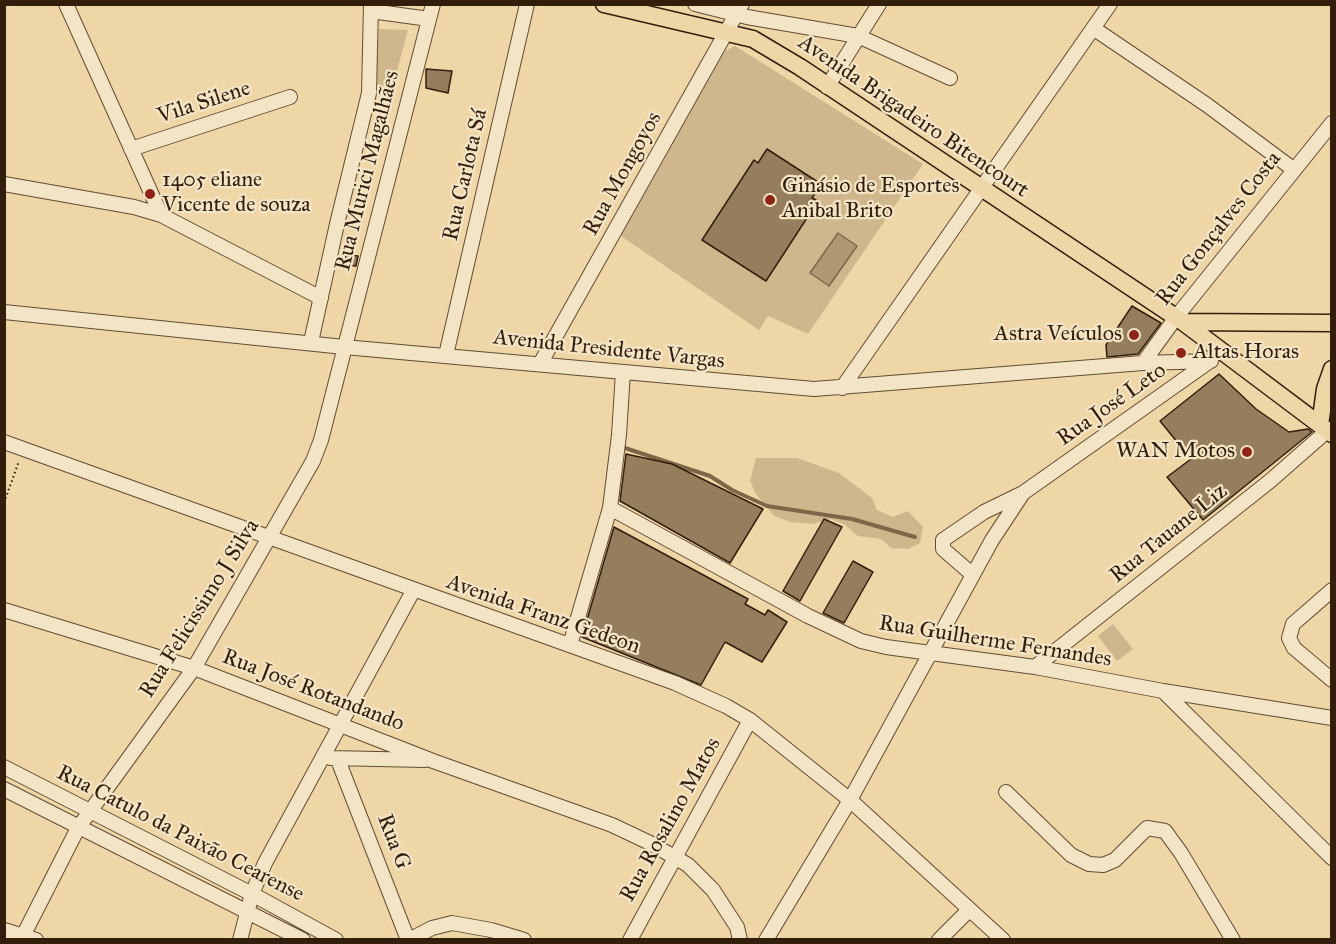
<!DOCTYPE html>
<meta charset="utf-8">
<style>
body{margin:0}
#map{position:relative;width:1336px;height:944px;overflow:hidden;background:#eed6a7;font-family:"IM FELL Great Primer",serif}
canvas{display:block}
.frame{position:absolute;inset:0;border:6px solid #331e0c;pointer-events:none}
</style>
<div id="map">
<canvas width="1336" height="944"></canvas>
<div class="frame"></div>
</div>
<script>
const ctx = document.querySelector('canvas').getContext('2d');
ctx.lineJoin = 'round';
function fill(path, color) { ctx.fillStyle = color; ctx.fill(path, 'evenodd'); }
const shape = rows => new Path2D(rows.map(r => 'M' + r).join(''));
function strokePath(path, color, width, dash) { ctx.strokeStyle = color; ctx.lineWidth = width; ctx.lineCap = dash ? 'butt' : 'round'; ctx.setLineDash(dash || []); ctx.stroke(path); }
function drawText(font, color, halo, rows, align = 'center') {
  ctx.font = font + ' "IM FELL Great Primer",serif'; ctx.lineWidth = 4.5; ctx.setLineDash([]); ctx.textBaseline = 'middle'; ctx.strokeStyle = halo; ctx.fillStyle = color; for (const [text, x, y, turn = 0] of rows) {
    ctx.save(); ctx.translate(x, y); ctx.rotate((+turn || 0) * Math.PI / 180); ctx.textAlign = isNaN(turn) ? turn : align; if (halo) ctx.strokeText(text, 0, 0); ctx.fillText(text, 0, 0); ctx.restore();
  }
}
fill(shape([
 [379,29,408,30,392,89,375,83],
 [735,46,923,164,808,334,768,316,759,330,621,236,725,51],
 [756,458,797,458,839,473,872,498,877,510,893,517,908,511,923,527,920,543,908,549,891,548,881,539,858,536,845,525,831,519,812,524,791,522,774,516,756,494,750,481],
 [1113,624,1133,649,1117,661,1098,636]
]), '#ceb78d');
const water = shape([
 [838,233,857,246,829,286,810,273,838,233]
]);
fill(water, '#ae9772');
strokePath(water, '#7d6749', 1.5);
strokePath(shape([
 [625,448,710,476,732,490,767,506,852,519,915,537]
]), '#7d6749', 4);
const building = shape([
 [426,69,452,71,448,93,426,88,426,69],
 [767,149,821,184,812,198,818,201,766,281,702,240,754,160,758,163,767,149],
 [346,255,358,256,356,266,345,265,346,255],
 [1132,306,1161,323,1138,354,1107,357,1106,345,1132,306],
 [1219,374,1256,409,1289,432,1308,429,1312,432,1203,520,1167,477,1191,459,1160,421,1219,374],
 [626,454,672,464,763,509,730,563,620,501,626,454],
 [824,519,842,527,800,601,783,591,824,519],
 [614,527,748,599,745,604,765,615,768,610,787,622,762,662,725,642,701,685,582,637,614,527],
 [853,561,873,572,844,623,823,613,853,561]
]);
fill(building, '#947e5d');
strokePath(building, '#331e0c', 1.5);
const minor = shape([
 [66,4,161,215],
 [695,4,747,17,858,36,950,78],
 [371,11,429,19],
 [1093,28,1207,105,1293,169],
 [827,87,879,4],
 [131,149,290,97],
 [4,184,134,207,161,215,321,298],
 [4,312,344,347,814,389,1143,363,1211,361],
 [311,342,337,224,369,93,371,4],
 [446,355,527,4],
 [1143,363,1177,316,1332,123],
 [540,364,742,4],
 [842,388,1110,4],
 [4,442,675,683,726,706,750,720,850,800,1003,940],
 [610,508,808,616,861,641,886,647,1035,667,1163,691,1332,718],
 [973,575,943,549,943,540,984,512,1021,494],
 [1332,590,1293,624,1289,638,1294,648,1332,680],
 [4,610,194,668,433,761,612,825,650,843,688,865,713,890,737,927,740,940],
 [570,645,610,508,619,435,623,372],
 [1035,667,1270,481,1327,431],
 [1163,691,1332,858],
 [330,758,425,760],
 [338,760,408,940],
 [4,767,252,894,336,940],
 [4,789,303,940],
 [1006,792,1071,855,1089,864,1103,865,1115,860,1147,828,1165,831,1181,853,1233,940],
 [4,930,36,940],
 [21,940,78,828,194,668,313,461,321,440,433,4],
 [240,940,252,894,265,863,413,591],
 [409,940,432,928,452,923,491,930,524,940],
 [630,940,750,720],
 [766,940,850,800,992,540,1023,493,1210,361],
 [939,940,969,910]
]);
const major = shape([
 [604,4,753,39,800,67,1183,322,1332,434],
 [1183,322,1332,323],
 [1320,425,1325,389,1332,369]
]);
strokePath(minor, '#624c33', 16);
strokePath(major, '#331e0c', 19);
strokePath(shape([
 [4,503,19,461]
]), '#331e0c', 2, [1.5, 3]);
strokePath(minor, '#f4e4c6', 14);
strokePath(major, '#eed6a7', 16);
for (const [x, y, r, color] of [
 [150,194,6,"#8f2418"],
 [770,200,6,"#8f2418"],
 [1134,335,6,"#8f2418"],
 [1181,353,6,"#8f2418"],
 [1247,452,6,"#8f2418"]
]) { const dot = new Path2D(); dot.arc(x, y, r, 0, 2 * Math.PI); ctx.fillStyle = color; ctx.fill(dot); strokePath(dot, '#f4e4c6', 2); }
drawText('22px', '#331e0c', '#f4e4c6', [
 ["Vila Silene",204,103,-18],
 ["Avenida Brigadeiro Bitencourt",913,117,34],
 ["Rua Murici Magalhães",368,171,-76],
 ["Rua Mongoyos",623,174,-61],
 ["Rua Carlota Sá",466,175,-77],
 ["Rua Gonçalves Costa",1219,229,-52],
 ["Avenida Presidente Vargas",609,350,6],
 ["Rua José Leto",1112,405,-35],
 ["Rua Tauane Liz",1169,534,-39],
 ["Rua Felicissimo J Silva",200,609,-58],
 ["Avenida Franz Gedeon",543,615,19],
 ["Rua Guilherme Fernandes",995,642,9],
 ["Rua José Rotandando",313,691,21],
 ["Rua Rosalino Matos",671,820,-61],
 ["Rua Catulo da Paixão Cearense",180,834,27],
 ["Rua G",393,842,69]
]);
drawText('22px', '#331e0c', '#f4e4c6', [
 ["1405 eliane",162,181],
 ["Vicente de souza",162,206],
 ["Ginásio de Esportes",782,187],
 ["Anibal Brito",782,212],
 ["Astra Veículos",1122,335,"right"],
 ["Altas Horas",1193,353],
 ["WAN Motos",1235,452,"right"]
], 'left');
</script>
